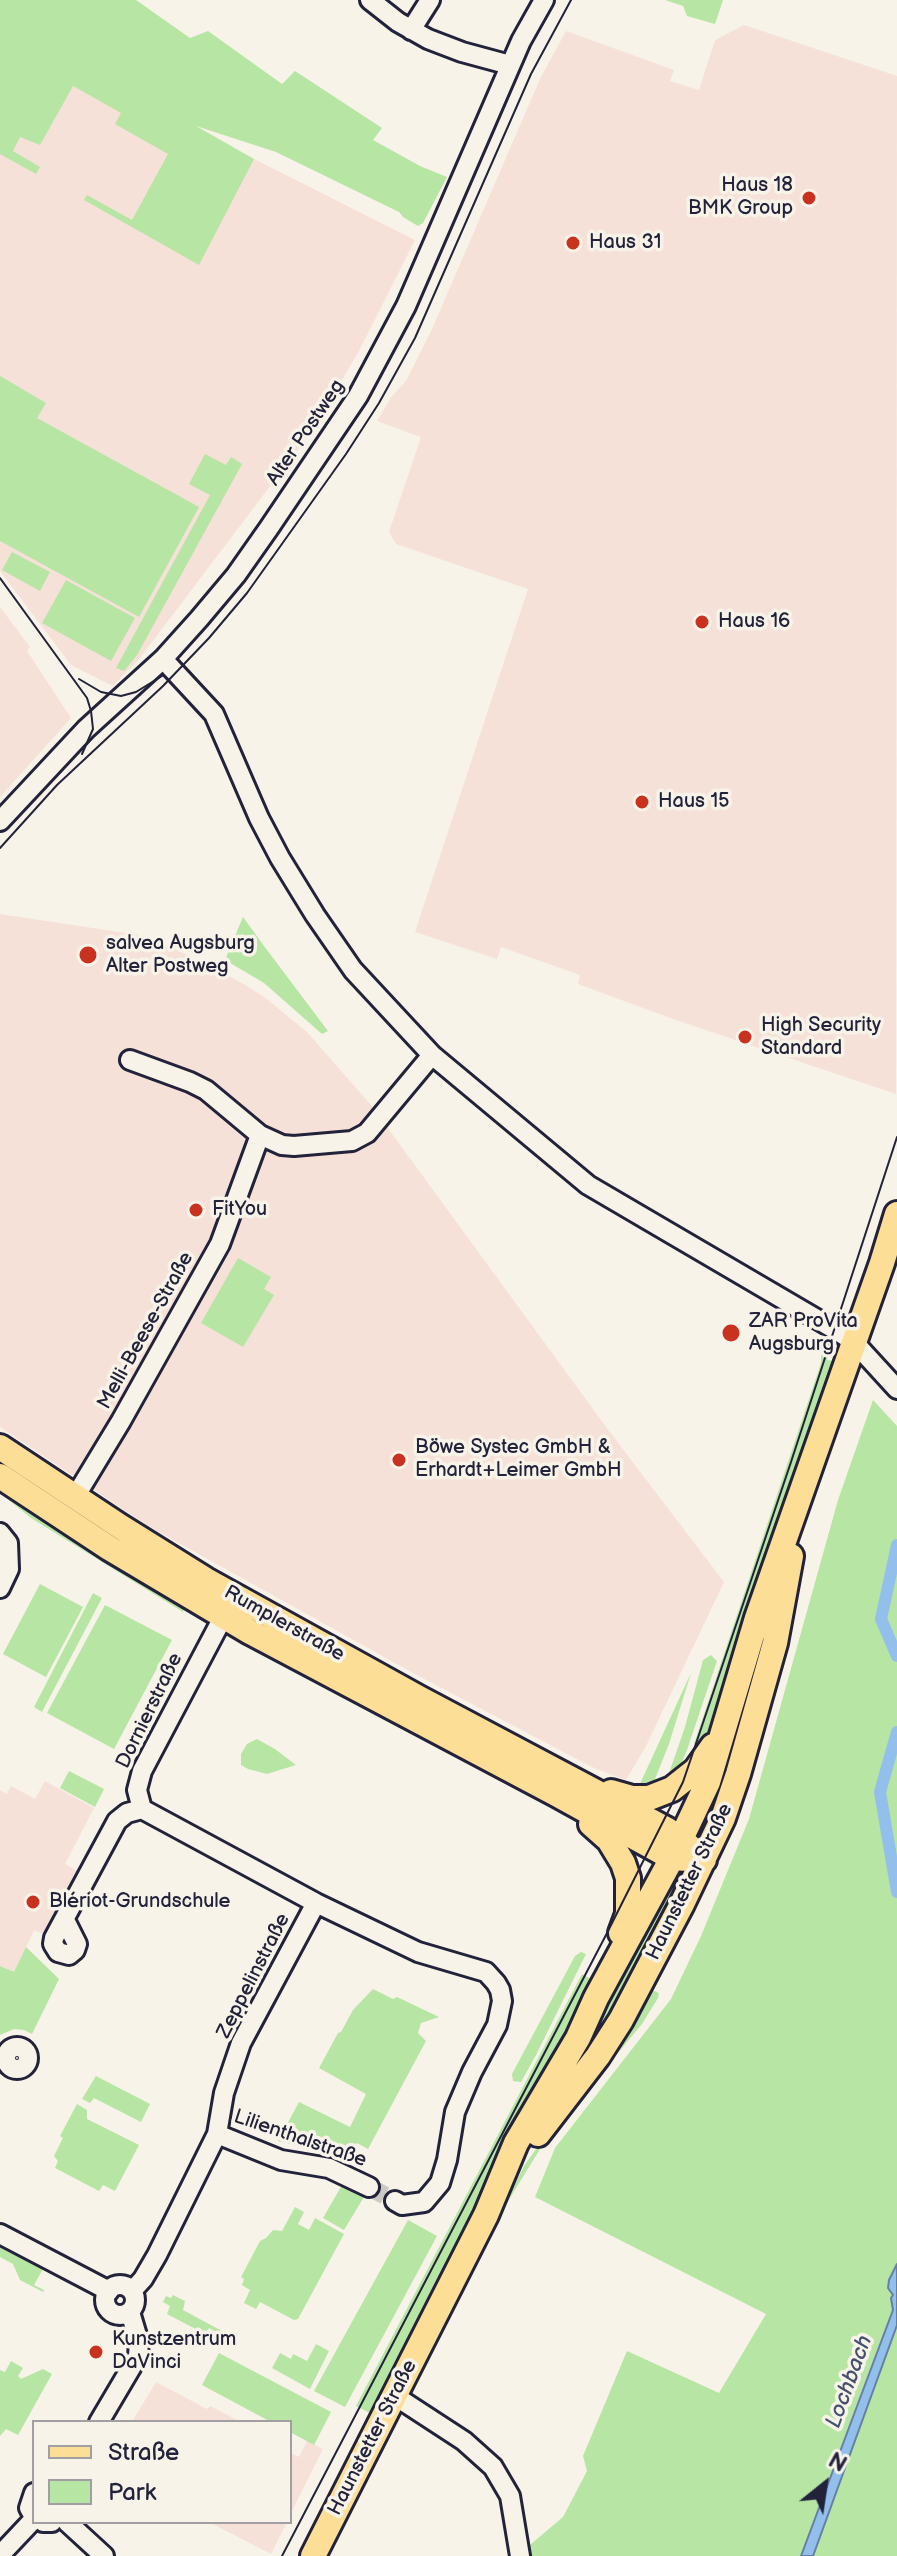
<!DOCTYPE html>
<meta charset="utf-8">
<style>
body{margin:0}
#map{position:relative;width:897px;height:2556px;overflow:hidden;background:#f7f3e8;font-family:"Balsamiq Sans",sans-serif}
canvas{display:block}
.legend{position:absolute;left:32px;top:2420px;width:260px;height:104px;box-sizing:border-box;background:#f7f3e8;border:2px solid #a29fa3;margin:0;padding:10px 14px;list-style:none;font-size:24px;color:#22223b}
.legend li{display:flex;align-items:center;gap:16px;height:40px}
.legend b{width:40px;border:2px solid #a29fa3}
.north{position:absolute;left:785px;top:2444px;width:80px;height:80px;-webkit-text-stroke:6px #f7f3e8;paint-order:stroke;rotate:30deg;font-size:22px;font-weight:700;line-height:32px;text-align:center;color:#22223b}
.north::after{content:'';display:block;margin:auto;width:28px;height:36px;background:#22223b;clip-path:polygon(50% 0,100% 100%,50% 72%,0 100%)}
</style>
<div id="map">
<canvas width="897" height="2556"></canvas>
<ul class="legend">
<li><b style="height:10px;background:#fdde96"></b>Straße</li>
<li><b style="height:22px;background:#b7e5a4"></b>Park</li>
</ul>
<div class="north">N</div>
</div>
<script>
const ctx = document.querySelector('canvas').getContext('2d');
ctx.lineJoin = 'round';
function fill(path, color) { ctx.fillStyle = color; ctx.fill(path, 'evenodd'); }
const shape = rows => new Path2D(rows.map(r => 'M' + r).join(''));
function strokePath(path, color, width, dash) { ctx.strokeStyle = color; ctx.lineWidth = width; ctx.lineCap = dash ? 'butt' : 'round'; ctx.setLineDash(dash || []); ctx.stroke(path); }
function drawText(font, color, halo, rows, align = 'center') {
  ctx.font = font + ' "Balsamiq Sans",sans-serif'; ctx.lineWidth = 7; ctx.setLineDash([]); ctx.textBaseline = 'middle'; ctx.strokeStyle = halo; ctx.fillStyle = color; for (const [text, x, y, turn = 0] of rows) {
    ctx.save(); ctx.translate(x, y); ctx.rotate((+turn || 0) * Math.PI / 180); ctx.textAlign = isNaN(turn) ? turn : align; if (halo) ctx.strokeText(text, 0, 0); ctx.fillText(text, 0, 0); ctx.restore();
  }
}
fill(shape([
 [744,25,897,76,896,1094,673,1019,578,984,580,975,501,947,497,959,415,932,528,589,396,544,389,532,421,437,377,421,392,396,406,381,432,329,540,79,566,31,674,70,670,81,699,90,715,40],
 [68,61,254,159,415,240,359,351,311,432,140,658,113,686,71,665,0,571,0,83],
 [0,607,30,647,27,651,71,718,0,797],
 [0,914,139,935,169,946,235,979,263,996,307,1032,371,1105,609,1431,724,1582,646,1746,626,1780,594,1768,415,1674,148,1526,0,1427],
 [45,1781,94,1808,65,1864,81,1873,48,1936,34,1930,14,1973,0,1966,0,1790,7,1794,11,1786,35,1799],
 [156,2382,207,2409,210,2406,241,2422,132,2422],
 [307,2441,323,2449,290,2515,290,2453,299,2457],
 [209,2522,287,2522,271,2554]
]), '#f6e1d8');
fill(shape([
 [0,0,136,0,190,38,208,31,282,84,295,71,382,128,373,140,420,166,447,177,423,223,418,226,403,217,399,212,276,152,196,126,254,159,199,265,84,200,87,195,132,220,168,154,115,124,121,113,73,86,40,145,20,137,13,151,40,167,36,174,0,154],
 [665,0,723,0,715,24,687,16,683,6],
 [0,376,46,403,37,418,199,507,139,617,0,541],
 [205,454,226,465,231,457,242,464,137,655,124,671,116,668,210,495,189,484],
 [12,552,50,572,40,591,2,570],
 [66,580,135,618,111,661,42,623],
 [243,917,264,946,328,1031,322,1034,264,983,225,960],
 [238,1258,271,1277,264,1289,274,1295,243,1347,201,1323],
 [821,1337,827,1343,825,1352,829,1354,827,1360,835,1361,708,1741,703,1746,694,1744,821,1363],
 [873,1400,897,1426,897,2556,813,2556,864,2416,856,2412,801,2556,517,2556,563,2517,587,2471,583,2456,627,2351,719,2393,766,2314,535,2197,555,2148,671,1999,701,1936,749,1819,838,1500],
 [0,1487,39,1516,184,1609,183,1612,31,1518,0,1493],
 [40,1584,83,1607,46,1677,3,1654],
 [93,1593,102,1598,42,1712,34,1707],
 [105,1605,172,1640,114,1749,47,1713],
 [711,1655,717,1661,687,1750,679,1769,667,1779,685,1727,703,1660],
 [691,1673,669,1744,653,1784,639,1786],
 [257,1739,275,1749,296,1765,267,1774,248,1769,241,1765,241,1754,247,1744],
 [69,1771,104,1789,95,1807,60,1788],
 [675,1872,681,1875,680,1884,600,2039,562,2083],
 [622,1920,595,1979,370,2413,356,2406,582,1974,591,1979],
 [26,1947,59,1979,32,2034,24,2030,14,2029,0,2035,0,1966,14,1972],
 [581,1952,586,1954,582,1962,536,2055,521,2082,513,2081,512,2074,575,1956],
 [373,1989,393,1999,397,1997,439,2017,421,2023,418,2033,426,2041,368,2149,357,2143,348,2161,326,2149,298,2146,278,2141,299,2102,350,2127,366,2094,319,2068,338,2033,341,2032,353,2010],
 [650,1989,659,1993,658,1998,642,2024,545,2141,502,2211,524,2166],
 [96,2076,150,2104,141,2122,94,2098,90,2103,82,2099],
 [77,2104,87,2110,87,2119,139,2145,115,2191,103,2185,99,2191,55,2168,58,2161,54,2156,63,2138,60,2136],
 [342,2185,364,2197,344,2230,323,2218],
 [295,2207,304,2212,298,2224,309,2230,315,2218,344,2234,298,2319,294,2320,260,2302,256,2309,244,2303,250,2290,242,2285,244,2279,241,2277,260,2241,266,2238,273,2230,282,2231],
 [408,2220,437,2236,345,2407,314,2391],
 [0,2247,43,2269,34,2285,44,2290,43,2292,20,2280,13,2264,0,2257],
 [173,2295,185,2301,183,2310,222,2331,220,2334,209,2328,205,2334,167,2314,170,2306,163,2302,166,2296,171,2298],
 [316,2344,329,2351,310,2389,272,2368,280,2353,291,2359,293,2354,307,2361],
 [219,2353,331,2412,314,2445,290,2432,290,2422,271,2422,202,2385],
 [11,2361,23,2368,18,2376,21,2379,43,2369,52,2374,18,2435,6,2429,0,2436,0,2370,5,2372]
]), '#b7e5a4');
const water = shape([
 [897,2264,897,2325,813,2556,801,2556,893,2310,891,2298,893,2295,888,2288,889,2280,897,2264]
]);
fill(water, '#93bfec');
strokePath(water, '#6680a5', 2);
strokePath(shape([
 [897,1545,881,1619,897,1656],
 [897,1732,880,1792,897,1892]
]), '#93bfec', 12);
strokePath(shape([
 [369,2187,395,2201]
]), '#ccc9c5', 18, [18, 9]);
const minor = shape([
 [370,0,398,22,428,39,462,52,510,65],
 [411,30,430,0],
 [163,659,214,714,259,818,280,858,315,915,353,970,432,1055,588,1185,839,1332,854,1342,897,1389],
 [0,821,86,729,163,659,199,619,236,575,269,528,358,396,406,306,521,41,544,0],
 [130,1060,190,1082,206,1090,260,1135,282,1145,294,1146,352,1141,367,1133,432,1055],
 [75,1497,121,1421,220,1244,260,1135],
 [0,1533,8,1543,9,1569,0,1588],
 [142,1809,316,1903,418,1952,486,1972,496,1983,500,1990,502,2001,497,2025,472,2072,455,2112,447,2160,440,2183,424,2202,402,2205,395,2201],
 [142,1809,137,1790,142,1771,229,1606],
 [65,1920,77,1944,75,1950,69,1955,58,1952,53,1944,54,1938,117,1821,127,1813,142,1809],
 '6 2058a11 11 0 1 1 22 0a11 11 0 1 1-22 0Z',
 [217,2134,281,2160,329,2168,369,2187],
 [0,2234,109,2291],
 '105 2300a15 15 0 1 1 30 0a15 15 0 1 1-30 0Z',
 [132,2291,143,2279,157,2255,217,2134,224,2093,241,2043,316,1903],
 [395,2396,464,2441,493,2467,510,2496,520,2556],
 [99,2422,138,2356,139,2342,130,2312],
 [34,2493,29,2508,34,2517],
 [43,2522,52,2522],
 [67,2522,104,2556],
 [0,2555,34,2519]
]);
const major = shape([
 [0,1447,121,1527,206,1580,419,1698,666,1829,681,1839,704,1860],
 [0,1476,109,1548,250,1632,556,1794,672,1858,688,1859],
 [611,1792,632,1798,649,1798,672,1789,696,1770,713,1746],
 [591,1824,609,1840,623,1863,628,1878,628,1914,621,1933],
 [538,2134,598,2056,621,2020,681,1906,723,1818,738,1774,775,1643,791,1556],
 [313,2556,486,2215,516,2143,578,2038,596,1998,672,1858,708,1782,757,1618,882,1263,897,1214]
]);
strokePath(minor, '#22223b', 24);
strokePath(major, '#22223b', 30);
strokePath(minor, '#f7f3e8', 18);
strokePath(major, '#fdde96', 24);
strokePath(shape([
 [0,578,87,698,91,711,93,729,82,754],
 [79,679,101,692,121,696,136,692,162,676],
 [0,848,57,785,163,686,209,638,247,593,346,454,379,403,415,338,531,74,571,0],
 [282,2556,606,1935,683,1782,791,1462,897,1137]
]), '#22223b', 2);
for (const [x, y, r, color] of [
 [809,198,8,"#c8321e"],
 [573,243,8,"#c8321e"],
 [702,622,8,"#c8321e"],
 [642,802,8,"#c8321e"],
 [88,955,10,"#c8321e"],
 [745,1037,8,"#c8321e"],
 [196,1210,8,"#c8321e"],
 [731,1333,10,"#c8321e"],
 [399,1460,8,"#c8321e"],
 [33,1902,8,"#c8321e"],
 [96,2352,8,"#c8321e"]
]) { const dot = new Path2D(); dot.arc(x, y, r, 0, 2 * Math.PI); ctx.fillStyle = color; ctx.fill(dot); strokePath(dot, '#f7f3e8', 3); }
drawText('20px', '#22223b', '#f7f3e8', [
 ["Haus 18",793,186,"right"],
 ["BMK Group",793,209,"right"],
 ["Haus 31",589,243],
 ["Haus 16",718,622],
 ["Haus 15",658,802],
 ["salvea Augsburg",106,944],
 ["Alter Postweg",106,967],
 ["High Security",761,1026],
 ["Standard",761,1049],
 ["FitYou",212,1210],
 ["ZAR ProVita",749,1322],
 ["Augsburg",749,1345],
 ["Böwe Systec GmbH &",415,1448],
 ["Erhardt+Leimer GmbH",415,1471],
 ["Blériot-Grundschule",49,1902],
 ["Kunstzentrum",112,2340],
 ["DaVinci",112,2363]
], 'left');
drawText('20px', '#22223b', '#f7f3e8', [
 ["Alter Postweg",306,433,-56],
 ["Melli-Beese-Straße",146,1331,-61],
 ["Rumplerstraße",284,1624,29],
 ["Dornierstraße",150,1711,-64],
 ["Haunstetter Straße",690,1882,-64],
 ["Zeppelinstraße",254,1976,-63],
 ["Lilienthalstraße",300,2139,19],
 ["Haunstetter Straße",373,2438,-63]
]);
drawText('italic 22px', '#445170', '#f7f3e8', [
 ["Lochbach",850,2382,-70]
]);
</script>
